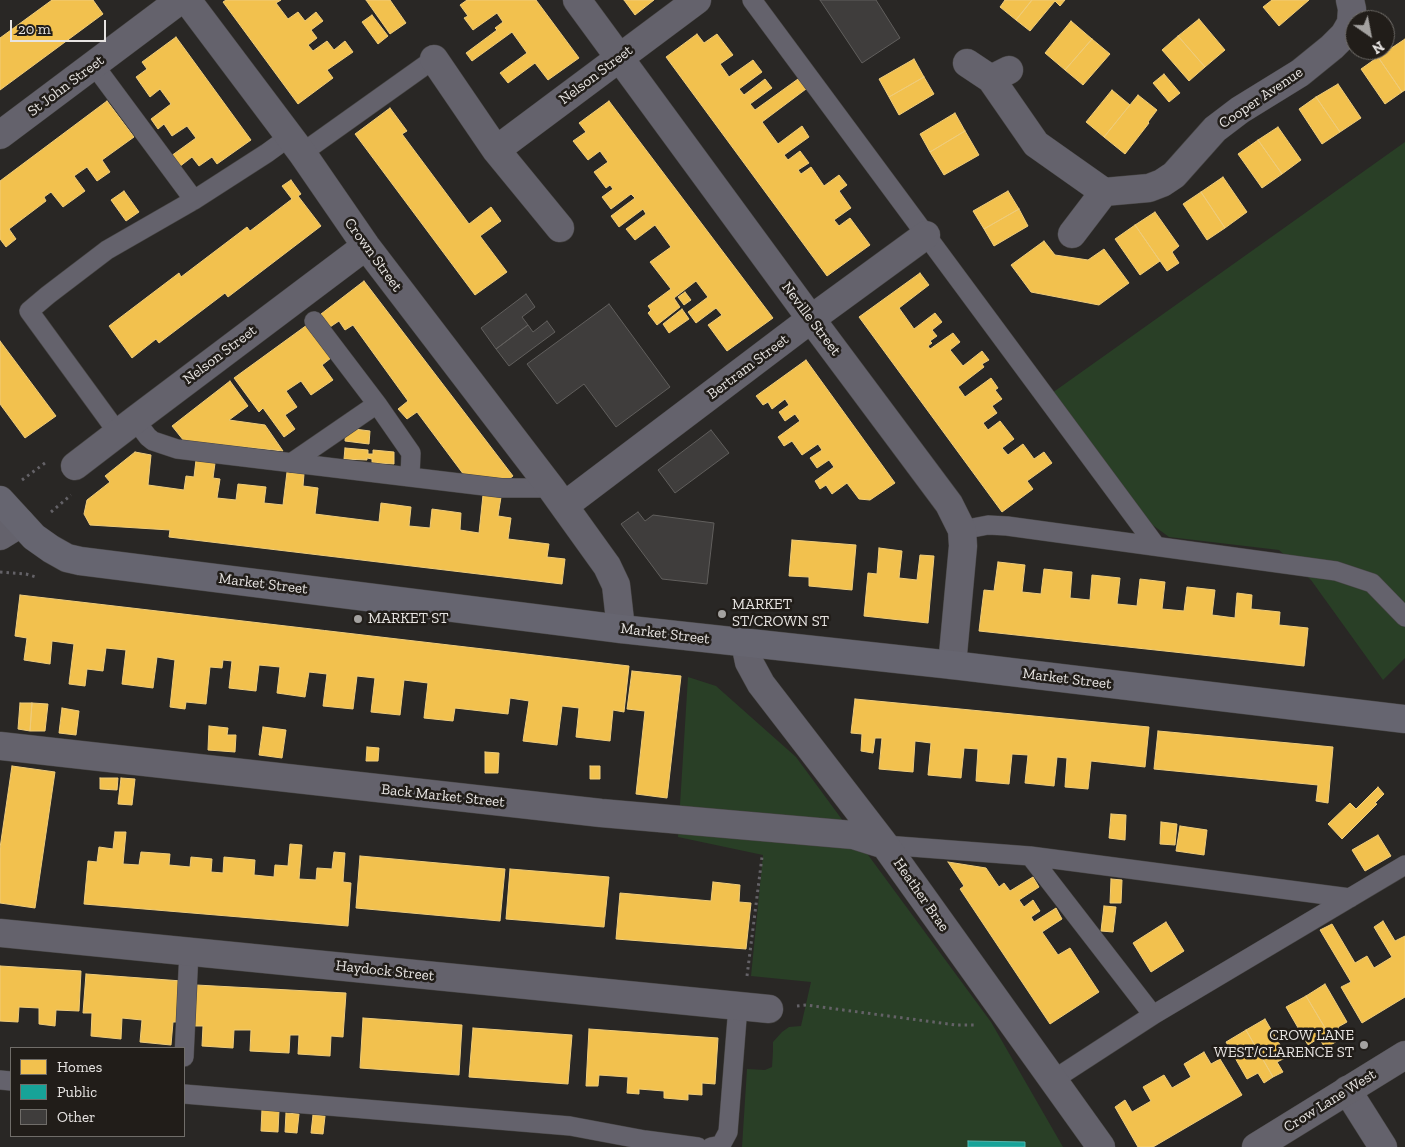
<!DOCTYPE html>
<style>
body{margin:0}
#map{position:relative;width:1405px;height:1147px;overflow:hidden;background:#292725;font-family:"Zilla Slab",serif}
canvas{display:block}
.legend{position:absolute;left:10px;top:1047px;width:175px;height:90px;box-sizing:border-box;background:#211d19;border:1px solid #706d69;margin:0;padding:6px 9px;list-style:none;font-size:15px;color:#e7e4e2}
.legend li{display:flex;align-items:center;gap:10px;height:25px}
.legend b{width:25px;border:1px solid #706d69}
.north{position:absolute;left:1345px;top:10px;width:50px;height:50px;box-sizing:border-box;background:#211d19;border:1px solid #706d69;border-radius:50%;rotate:147deg;font-size:14px;font-weight:700;line-height:20px;text-align:center;color:#e7e4e2}
.north::after{content:'';display:block;margin:auto;width:18px;height:22px;background:#a4a2a0;clip-path:polygon(50% 0,100% 100%,50% 72%,0 100%)}
.scale{position:absolute;left:10px;top:20px;width:96px;height:22px;box-sizing:border-box;border:2px solid #e7e4e2;border-top:0;padding-left:6px;font-size:15px;line-height:18px;white-space:nowrap;color:#e7e4e2;-webkit-text-stroke:4px #211d19;paint-order:stroke}
</style>
<div id="map">
<canvas width="1405" height="1147"></canvas>
<ul class="legend">
<li><b style="height:14px;background:#f2c14e"></b>Homes</li>
<li><b style="height:14px;background:#17a398"></b>Public</li>
<li><b style="height:14px;background:#3f3d3c"></b>Other</li>
</ul>
<div class="north">N</div>
<div class="scale">20 m</div>
</div>
<script>
const ctx = document.querySelector('canvas').getContext('2d');
ctx.lineJoin = 'round';
function fill(path, color) { ctx.fillStyle = color; ctx.fill(path, 'evenodd'); }
const shape = rows => new Path2D(rows.map(r => 'M' + r).join(''));
function strokePath(path, color, width, dash) { ctx.strokeStyle = color; ctx.lineWidth = width; ctx.lineCap = dash ? 'butt' : 'round'; ctx.setLineDash(dash || []); ctx.stroke(path); }
function drawText(font, color, halo, rows, align = 'center') {
  ctx.font = font + ' "Zilla Slab",serif'; ctx.lineWidth = 5; ctx.setLineDash([]); ctx.textBaseline = 'middle'; ctx.strokeStyle = halo; ctx.fillStyle = color; for (const [text, x, y, turn = 0] of rows) {
    ctx.save(); ctx.translate(x, y); ctx.rotate((+turn || 0) * Math.PI / 180); ctx.textAlign = isNaN(turn) ? turn : align; if (halo) ctx.strokeText(text, 0, 0); ctx.fillText(text, 0, 0); ctx.restore();
  }
}
fill(shape([
 [1405,142,1405,658,1383,680,1311,580,1279,550,1169,537,1143,518,1052,393],
 [688,677,716,686,796,757,991,1022,1063,1147,742,1147,747,1069,765,1070,772,1067,773,1051,773,1042,782,1032,789,1027,801,1026,811,982,751,976,763,855,678,837]
]), '#293f26');
const homes = shape([
 [52,0,93,0,103,14,0,90,0,38,52,0],
 [226,0,281,0,276,3,288,19,298,12,305,21,316,12,323,21,311,30,317,38,308,45,313,51,327,41,334,50,345,41,353,52,327,70,333,78,298,104,223,2,226,0],
 [366,0,390,0,406,23,390,34,366,0],
 [467,0,536,0,579,58,548,80,535,63,508,83,500,73,527,53,512,32,472,61,466,53,497,30,495,28,503,22,497,13,473,30,464,18,468,16,460,5,467,0],
 [624,0,654,0,635,15,624,0],
 [1005,0,1032,0,1016,20,1000,7,1005,0],
 [1032,0,1065,0,1060,6,1055,1,1030,31,1016,20,1032,0],
 [1272,0,1309,0,1279,26,1263,7,1272,0],
 [372,15,388,36,378,44,362,22,372,15],
 [1199,19,1225,50,1205,67,1178,36,1199,19],
 [1071,21,1092,39,1065,70,1045,53,1071,21],
 [697,34,704,43,717,34,733,55,720,64,729,77,753,60,762,72,739,89,744,95,765,79,772,88,750,104,755,110,798,79,806,89,762,122,778,144,802,126,809,137,784,155,788,160,800,151,809,163,798,170,801,174,811,167,824,186,839,175,847,185,839,191,851,208,834,220,839,226,850,218,870,245,827,276,666,57,697,34],
 [1178,36,1205,67,1189,81,1162,50,1178,36],
 [176,37,251,140,217,164,212,157,199,166,192,157,179,167,171,156,196,138,187,126,172,136,164,124,158,129,151,119,171,104,160,89,150,97,136,77,147,69,142,62,176,37],
 [1092,39,1110,54,1083,85,1065,70,1092,39],
 [1405,39,1405,90,1402,92,1378,57,1405,39],
 [1378,57,1402,92,1385,104,1361,69,1378,57],
 [914,59,924,77,889,97,879,79,914,59],
 [1164,74,1180,93,1169,102,1153,83,1164,74],
 [924,77,934,94,899,115,889,97,924,77],
 [1338,84,1361,118,1340,132,1316,97,1338,84],
 [1112,90,1130,105,1104,137,1086,122,1112,90],
 [1138,95,1157,110,1148,122,1149,123,1125,154,1104,137,1138,95],
 [1316,97,1340,132,1322,144,1299,109,1316,97],
 [107,101,134,137,102,160,110,172,97,181,87,167,74,176,85,191,63,207,51,192,44,197,46,201,9,229,16,239,6,247,0,239,0,181,107,101],
 [609,101,773,318,727,351,708,325,722,315,716,308,696,323,688,312,708,297,696,281,674,298,680,307,657,325,648,313,651,310,648,306,671,289,650,262,671,247,655,225,635,240,626,229,646,214,643,209,619,227,611,216,635,198,631,194,611,209,602,197,613,189,610,185,606,188,594,172,608,162,600,151,588,160,573,141,586,132,579,123,609,101],
 [390,108,407,131,402,134,469,224,491,207,501,221,480,236,507,272,475,295,355,134,390,108],
 [955,113,965,131,930,152,920,134,955,113],
 [1278,127,1301,160,1282,174,1258,140,1278,127],
 [965,131,979,155,944,175,930,152,965,131],
 [1258,140,1282,174,1262,188,1238,154,1258,140],
 [1223,177,1247,212,1225,228,1201,192,1223,177],
 [291,180,301,194,298,196,321,226,228,297,225,293,159,343,156,339,132,358,109,326,179,273,181,277,247,227,250,231,292,199,282,186,291,180],
 [124,191,139,212,126,221,111,200,124,191],
 [1008,191,1019,209,984,229,973,211,1008,191],
 [1201,192,1225,228,1207,240,1183,204,1201,192],
 [1019,209,1028,226,994,246,984,229,1019,209],
 [1155,212,1179,246,1172,252,1179,263,1167,271,1135,225,1155,212],
 [1135,225,1160,261,1140,275,1115,239,1135,225],
 [1044,241,1055,255,1088,260,1104,249,1129,283,1099,305,1031,292,1011,265,1044,241],
 [920,273,929,285,899,308,914,329,935,313,942,322,932,330,937,336,930,341,932,343,928,346,930,349,953,333,960,342,950,350,963,366,982,351,989,360,982,364,984,367,958,387,965,397,991,378,998,388,995,390,1002,399,992,406,997,413,983,423,988,430,1000,421,1014,439,1002,448,1008,455,1023,444,1034,459,1044,452,1052,463,1027,481,1033,489,1002,512,859,317,920,273],
 [364,281,513,476,509,479,464,475,417,412,407,419,398,409,408,401,353,325,345,330,339,321,330,327,321,314,364,281],
 [685,292,691,300,684,305,678,297,685,292],
 [682,309,689,319,669,333,663,324,682,309],
 [307,325,331,358,322,365,333,380,311,395,301,381,286,391,297,407,285,415,295,429,284,437,263,408,259,412,234,378,307,325],
 [0,341,56,416,25,438,0,404,0,341],
 [806,360,895,483,870,500,859,499,847,483,832,494,826,485,820,489,815,481,834,467,829,460,817,468,810,458,822,450,818,444,802,455,792,441,784,446,778,437,800,421,795,414,785,421,779,412,789,405,785,399,772,409,768,402,763,405,756,396,806,360],
 [230,381,248,406,229,420,265,425,283,451,184,441,172,426,230,381],
 [346,428,370,431,369,444,345,441,346,428],
 [345,448,368,450,368,454,373,454,373,450,394,452,394,464,372,463,372,459,367,458,367,460,344,459,345,448],
 [135,452,151,455,148,485,184,490,186,476,194,477,196,460,215,463,213,478,220,479,217,498,236,500,238,484,266,487,264,503,283,505,287,472,304,474,303,486,318,488,315,514,379,522,381,503,411,507,409,526,430,528,432,509,461,513,460,530,479,533,483,495,501,497,498,516,511,518,508,539,549,544,547,557,565,559,562,584,169,537,170,530,90,525,84,514,87,500,110,482,105,476,135,452],
 [792,540,856,545,852,590,809,586,809,577,789,576,792,540],
 [879,548,902,551,899,578,917,580,920,555,934,556,928,623,864,616,868,573,877,574,879,548],
 [998,562,1025,565,1022,592,1041,594,1044,569,1072,572,1070,598,1090,600,1092,575,1120,578,1117,604,1137,606,1140,579,1165,582,1162,609,1184,611,1187,587,1215,590,1212,615,1235,618,1237,593,1252,595,1251,609,1280,612,1279,625,1308,628,1304,666,979,631,984,590,994,591,998,562],
 [20,595,629,666,624,712,613,710,610,741,576,737,579,708,562,706,557,745,523,741,529,701,510,698,508,714,455,708,453,721,424,718,428,683,404,680,400,715,371,712,375,678,357,676,353,709,323,706,327,674,309,672,305,697,277,693,280,667,259,665,256,691,229,688,232,661,223,660,222,668,210,667,206,704,186,702,185,709,170,707,175,660,157,657,153,688,122,684,126,650,106,648,103,671,87,669,85,686,69,684,74,644,52,641,50,664,24,660,27,638,15,636,20,595],
 [632,671,681,676,667,798,636,794,645,711,627,709,632,671],
 [855,699,1149,727,1145,767,1091,761,1088,789,1065,787,1067,758,1057,757,1054,786,1025,783,1028,755,1012,754,1009,784,976,781,978,749,964,748,961,778,928,775,931,743,915,741,913,772,879,769,882,738,875,738,873,753,861,751,862,734,851,733,855,699],
 [20,703,32,703,30,731,18,729,20,703],
 [32,703,48,704,45,731,30,731,32,703],
 [62,708,79,711,76,735,59,733,62,708],
 [209,726,228,728,227,735,236,735,235,752,208,750,209,726],
 [263,727,286,730,282,758,259,755,263,727],
 [1158,731,1333,747,1328,803,1316,801,1318,785,1154,769,1158,731],
 [367,747,379,748,378,761,366,761,367,747],
 [485,752,499,753,498,773,485,773,485,752],
 [12,766,55,772,35,908,0,903,0,848,12,766],
 [590,766,600,766,600,779,590,779,590,766],
 [100,778,118,778,117,790,100,789,100,778],
 [121,778,135,779,132,805,118,804,121,778],
 [1378,787,1384,794,1375,803,1377,804,1342,839,1328,824,1350,803,1356,809,1378,787],
 [1111,814,1126,815,1125,840,1109,838,1111,814],
 [1161,822,1177,824,1175,845,1160,844,1161,822],
 [1180,826,1207,830,1204,855,1176,851,1180,826],
 [115,832,126,832,123,864,139,865,141,852,170,854,169,865,190,867,191,857,212,859,211,872,223,873,224,857,255,860,254,875,274,877,275,865,288,866,290,844,302,845,299,879,316,880,317,868,332,869,334,852,345,853,343,882,351,883,348,926,84,904,88,861,97,862,99,847,113,849,115,832],
 [1378,835,1391,856,1365,871,1352,850,1378,835],
 [360,856,505,869,500,921,356,908,360,856],
 [948,862,986,868,999,887,1004,883,1010,891,1033,877,1039,887,1019,900,1024,907,1033,900,1040,911,1031,917,1034,922,1056,908,1062,919,1042,932,1058,955,1070,948,1099,992,1050,1024,960,889,964,886,948,862],
 [510,869,609,877,604,927,506,919,510,869],
 [1111,879,1122,880,1121,903,1110,903,1111,879],
 [713,882,740,885,739,902,751,903,746,949,616,939,620,893,711,901,713,882],
 [1104,906,1116,907,1113,932,1101,931,1104,906],
 [1383,921,1395,941,1405,936,1405,997,1362,1023,1341,987,1351,982,1320,930,1332,924,1355,963,1367,956,1374,968,1392,957,1374,927,1383,921],
 [1166,922,1184,951,1151,972,1133,943,1166,922],
 [0,966,81,971,79,1011,56,1010,55,1026,39,1024,39,1008,19,1007,18,1022,0,1021,0,966],
 [86,974,182,981,179,1022,173,1022,171,1045,140,1042,142,1020,122,1018,121,1039,91,1036,92,1013,83,1013,86,974],
 [1325,984,1347,1022,1338,1027,1343,1037,1334,1043,1306,996,1325,984],
 [196,985,346,993,343,1037,331,1036,330,1056,298,1054,299,1035,290,1035,289,1053,250,1051,251,1030,234,1030,233,1048,202,1046,203,1026,193,1026,196,985],
 [1306,996,1334,1043,1325,1048,1319,1038,1308,1045,1286,1007,1306,996],
 [363,1018,462,1025,459,1075,360,1068,363,1018],
 [1265,1019,1287,1057,1277,1062,1283,1072,1273,1077,1246,1030,1265,1019],
 [473,1028,572,1035,568,1084,469,1077,473,1028],
 [589,1029,718,1038,715,1084,702,1083,702,1095,688,1094,688,1100,664,1098,664,1091,639,1089,639,1094,627,1093,628,1077,599,1075,598,1086,586,1086,589,1029],
 [1246,1030,1273,1077,1264,1083,1258,1073,1247,1079,1226,1042,1246,1030],
 [1204,1052,1211,1064,1220,1059,1242,1095,1153,1147,1138,1147,1115,1107,1125,1100,1132,1112,1151,1101,1143,1087,1164,1075,1172,1088,1191,1077,1184,1064,1204,1052],
 [262,1109,279,1110,278,1132,261,1131,262,1109],
 [286,1113,299,1114,297,1133,285,1132,286,1113],
 [313,1115,325,1116,323,1134,311,1133,313,1115]
]);
fill(homes, '#f2c14e');
strokePath(homes, '#efcc7a', 1);
const public = shape([
 [968,1141,1025,1142,1025,1147,968,1147,968,1141]
]);
fill(public, '#17a398');
strokePath(public, '#55b6ae', 1);
const building = shape([
 [820,0,876,0,900,38,862,63,820,0],
 [526,294,535,307,522,317,528,325,496,349,481,328,526,294],
 [609,304,670,387,616,427,584,384,557,404,527,364,609,304],
 [547,321,555,332,509,366,496,349,528,325,533,332,547,321],
 [711,430,729,453,675,493,658,470,711,430],
 [638,512,645,521,653,515,714,523,707,584,662,579,621,524,638,512]
]);
fill(building, '#3f3d3c');
strokePath(building, '#615f5d', 1);
const lane = shape([
 [752,0,1156,546],
 [94,65,194,200],
 [302,153,434,59],
 [314,321,377,404],
 [135,420,148,437,153,441,177,449,501,488,551,488],
 [118,433,29,311,48,295,107,250,194,200,267,153,289,137],
 [291,463,377,404,411,453,410,477],
 [962,530,988,525,1007,526,1336,571,1372,583,1405,617],
 [885,845,1030,856,1350,898],
 [1030,856,1153,1015],
 [184,1057,189,951],
 [0,1080,11,1081],
 [1053,1080,1153,1015,1405,865],
 [184,1094,570,1126,645,1140,698,1147],
 [711,1147,721,1145,728,1132,738,1006]
]);
const street = shape([
 [187,0,302,153,366,246,551,488,607,566,616,585,621,629],
 [577,0,811,319,949,504,962,530,963,546,952,665],
 [434,59,496,150,560,228],
 [967,63,991,79],
 [1009,70,991,79,1036,144,1104,192,1149,188,1162,183,1174,175,1215,129,1240,110,1300,73,1332,47,1344,35,1351,23,1352,9,1350,0],
 [0,135,180,0],
 [496,150,697,0],
 [1072,234,1104,192],
 [75,466,135,420,366,246],
 [564,506,811,319,926,235],
 [0,536,21,523],
 [745,643,749,662,761,684,885,845,1101,1147],
 [0,746,601,813,853,835,885,845],
 [0,933,769,1009],
 [1347,1090,1383,1147]
]);
const secondary = shape([
 [0,500,34,537,51,549,67,558,80,561,621,629,952,665,1405,719]
]);
const primary = shape([
 [1256,1147,1405,1055]
]);
strokePath(lane, '#474544', 20);
strokePath(street, '#474544', 29);
strokePath(secondary, '#474544', 29);
strokePath(primary, '#474544', 29);
strokePath(shape([
 [22,480,45,463],
 [51,512,71,495],
 [0,572,26,574,36,577],
 [747,976,762,857],
 [797,1006,806,1005,956,1025,977,1025]
]), '#646267', 3, [2.5, 4]);
strokePath(lane, '#64626c', 19);
strokePath(street, '#64626c', 28);
strokePath(secondary, '#666570', 28);
strokePath(primary, '#64626b', 28);
for (const [x, y, r, color] of [
 [722,614,5,"#a4a2a0"],
 [358,619,5,"#a4a2a0"],
 [1364,1045,5,"#a4a2a0"]
]) { const dot = new Path2D(); dot.arc(x, y, r, 0, 2 * Math.PI); ctx.fillStyle = color; ctx.fill(dot); strokePath(dot, '#211d19', 2); }
drawText('15px', '#e7e4e2', '#211d19', [
 ["Nelson Street",596,75,-37],
 ["St John Street",66,86,-37],
 ["Cooper Avenue",1261,98,-34],
 ["Crown Street",373,255,54],
 ["Neville Street",811,319,53],
 ["Nelson Street",220,355,-37],
 ["Bertram Street",748,367,-37],
 ["Market Street",263,584,7],
 ["Market Street",665,634,7],
 ["Market Street",1067,679,7],
 ["Back Market Street",443,796,6],
 ["Heather Brae",921,895,55],
 ["Haydock Street",385,971,6],
 ["Crow Lane West",1330,1101,-32]
]);
drawText('15px', '#e7e4e2', '#211d19', [
 ["MARKET",732,605],
 ["ST/CROWN ST",732,622],
 ["MARKET ST",368,619],
 ["CROW LANE",1354,1036,"right"],
 ["WEST/CLARENCE ST",1354,1053,"right"]
], 'left');
</script>
